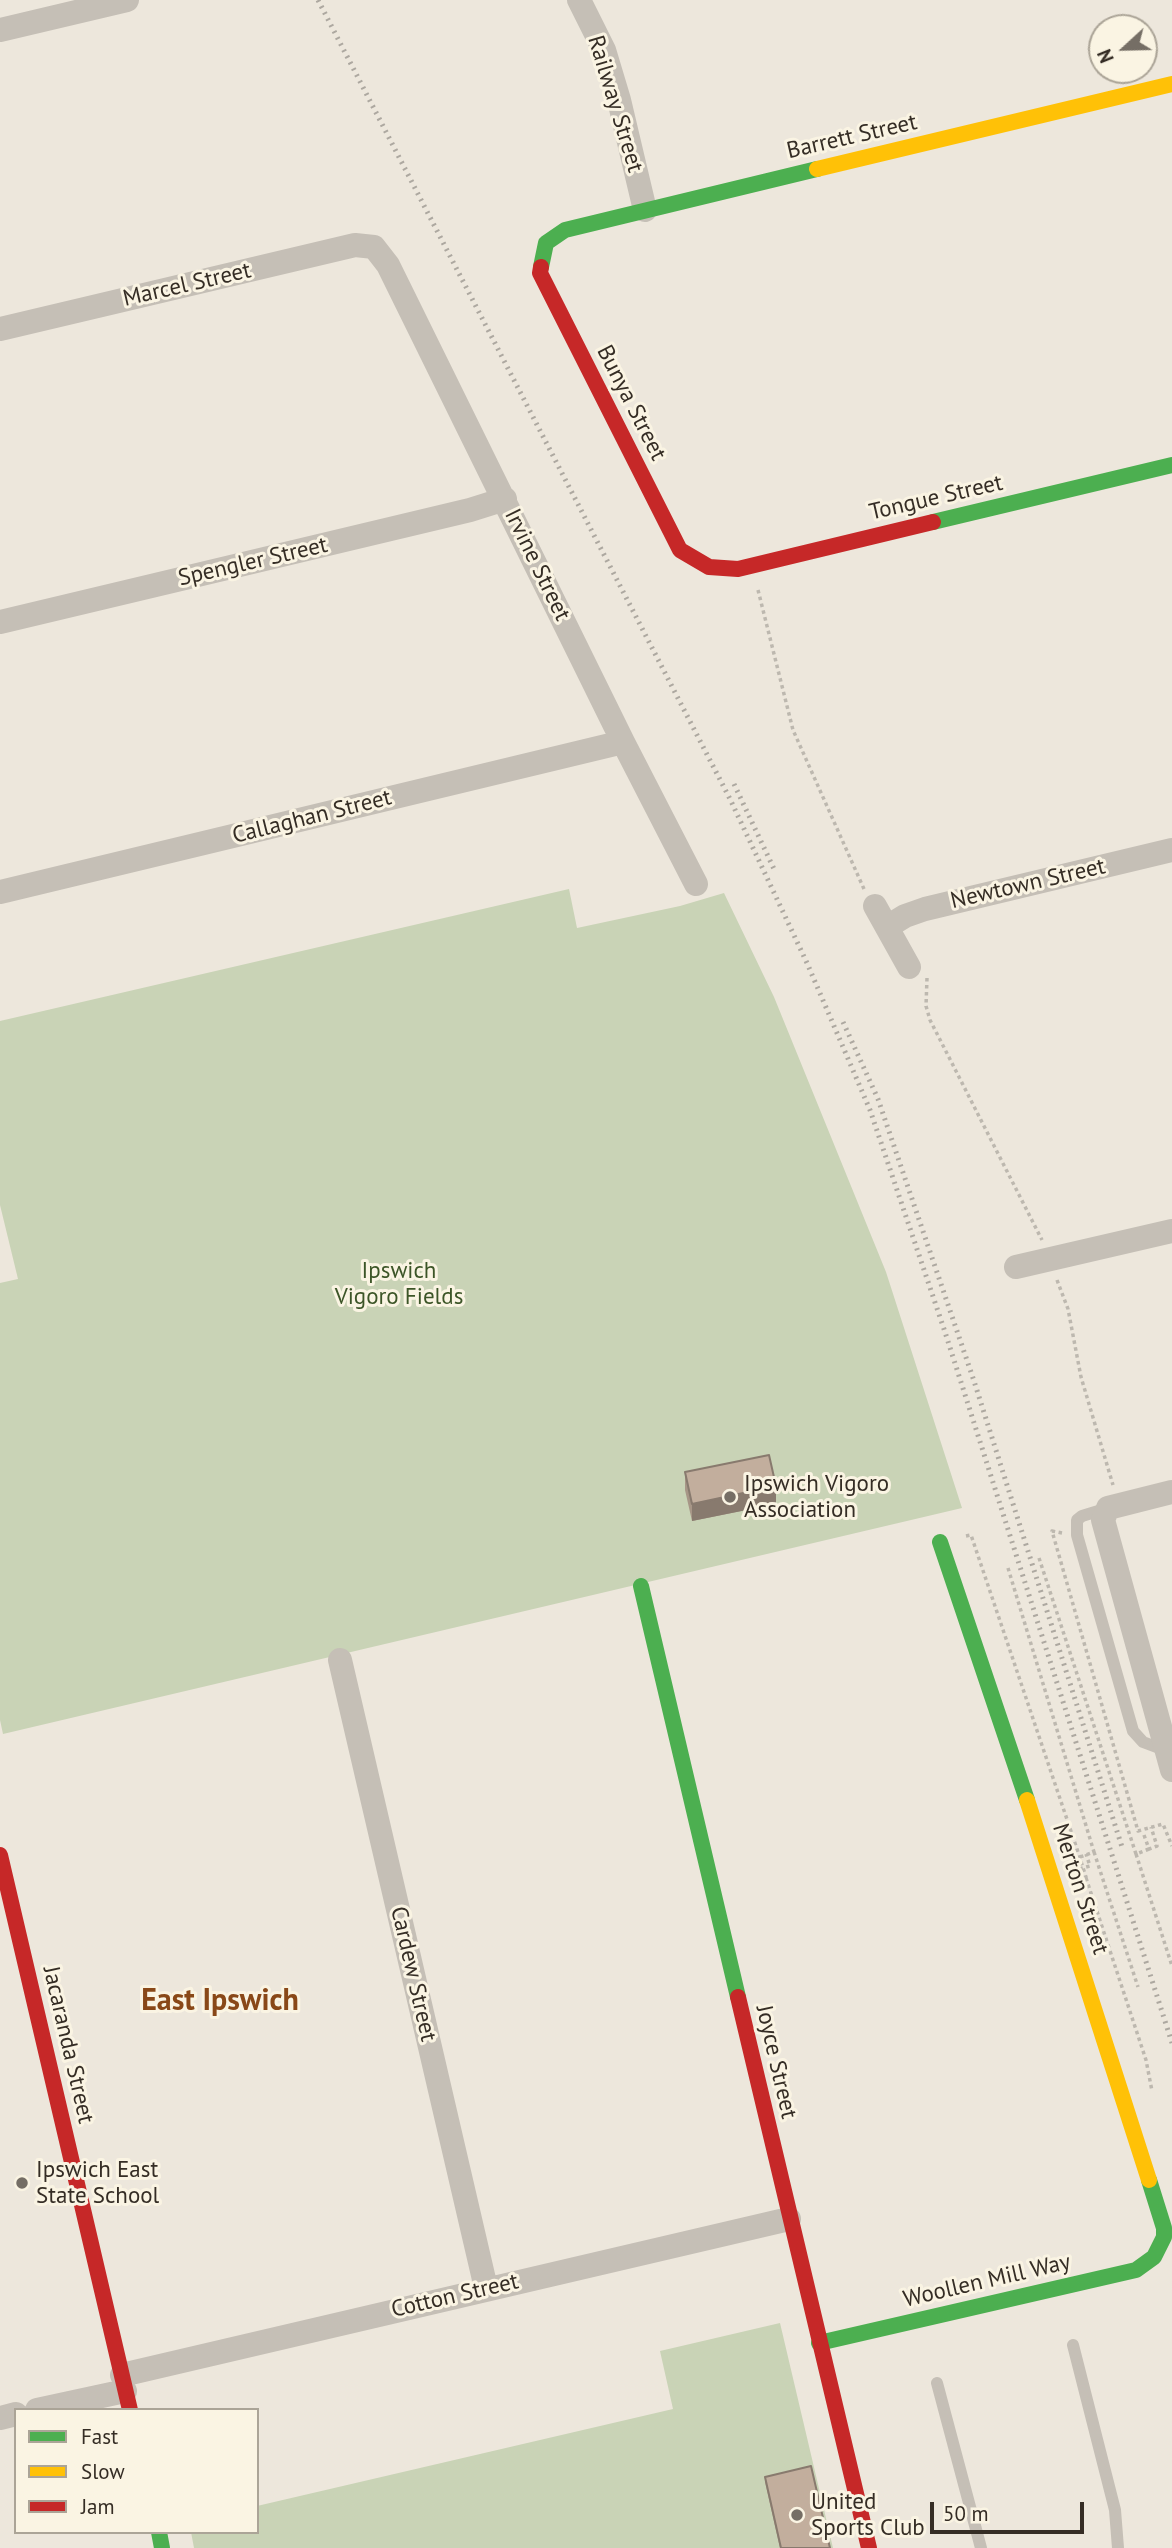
<!DOCTYPE html>
<style>
body{margin:0}
#map{position:relative;width:1172px;height:2548px;overflow:hidden;background:#ede7dc;font-family:"PT Sans",sans-serif}
canvas{display:block}
.legend{position:absolute;left:14px;top:2408px;width:245px;height:126px;box-sizing:border-box;background:#faf4e3;border:2px solid #aba497;margin:0;padding:9px 12px;list-style:none;font-size:21px;color:#352d25}
.legend li{display:flex;align-items:center;gap:14px;height:35px}
.legend b{width:35px;border:2px solid #aba497}
.north{position:absolute;left:1088px;top:14px;width:70px;height:70px;box-sizing:border-box;background:#faf4e3;border:2px solid #aba497;border-radius:50%;rotate:248deg;font-size:19px;font-weight:700;line-height:28px;text-align:center;color:#352d25}
.north::after{content:'';display:block;margin:auto;width:24px;height:32px;background:#756e65;clip-path:polygon(50% 0,100% 100%,50% 72%,0 100%)}
.scale{position:absolute;left:930px;top:2502px;width:154px;height:32px;box-sizing:border-box;border:4px solid #352d25;border-top:0;padding-left:9px;font-size:21px;line-height:24px;white-space:nowrap;color:#352d25;-webkit-text-stroke:5px #faf4e3;paint-order:stroke}
</style>
<div id="map">
<canvas width="1172" height="2548"></canvas>
<ul class="legend">
<li><b style="height:9px;background:#4caf50"></b>Fast</li>
<li><b style="height:9px;background:#ffc107"></b>Slow</li>
<li><b style="height:9px;background:#c62828"></b>Jam</li>
</ul>
<div class="north">N</div>
<div class="scale">50 m</div>
</div>
<script>
const ctx = document.querySelector('canvas').getContext('2d');
ctx.lineJoin = 'round';
function fill(path, color) { ctx.fillStyle = color; ctx.fill(path, 'evenodd'); }
const shape = rows => new Path2D(rows.map(r => 'M' + r).join(''));
function strokePath(path, color, width, dash) { ctx.strokeStyle = color; ctx.lineWidth = width; ctx.lineCap = dash ? 'butt' : 'round'; ctx.setLineDash(dash || []); ctx.stroke(path); }
function drawText(font, color, halo, rows, align = 'center') {
  ctx.font = font + ' "PT Sans",sans-serif'; ctx.lineWidth = 6; ctx.setLineDash([]); ctx.textBaseline = 'middle'; ctx.strokeStyle = halo; ctx.fillStyle = color; for (const [text, x, y, turn = 0] of rows) {
    ctx.save(); ctx.translate(x, y); ctx.rotate((+turn || 0) * Math.PI / 180); ctx.textAlign = isNaN(turn) ? turn : align; if (halo) ctx.strokeText(text, 0, 0); ctx.fillText(text, 0, 0); ctx.restore();
  }
}
fill(shape([
 [569,889,577,928,680,906,724,893,774,997,886,1272,962,1508,3,1734,0,1720,0,1283,18,1279,0,1205,0,1021],
 [780,2323,833,2548,194,2548,191,2532,257,2532,257,2506,673,2409,660,2351]
]), '#c9d3b6');
strokePath(shape([
 [758,590,793,730,864,889],
 [927,978,926,1006,930,1020,1042,1240],
 [1057,1280,1068,1309,1081,1377,1113,1485],
 [1062,1533,1052,1531,1138,1831,1163,1824,1172,1846],
 [966,1536,971,1535,1077,1849,1086,1877,1082,1878],
 [1039,1558,1136,1854],
 [1008,1568,1094,1852,1080,1857],
 [1144,1835,1149,1849,1157,1846,1151,1827],
 [1149,1849,1136,1854,1172,1966],
 [1094,1852,1138,1987],
 [1086,1878,1146,2060,1152,2091]
]), '#bdb8af', 3.5, [3.5, 3.5]);
strokePath(shape([
 [1108,1508,1082,1516,1077,1520,1077,1535,1133,1731,1143,1742,1167,1751],
 [1073,2345,1115,2510,1118,2548],
 [937,2383,981,2548]
]), '#c5bfb6', 12);
strokePath(shape([
 [579,0,604,50,619,100,645,210],
 [0,30,127,0],
 [0,329,355,245,374,247,388,265,623,742,696,884],
 [0,622,470,510,505,499],
 [0,892,623,742],
 [875,906,909,967],
 [887,927,905,916,925,909,1172,850],
 [1016,1267,1172,1231],
 [1172,1492,1108,1508,1103,1520,1172,1770],
 [340,1660,486,2288],
 [122,2375,789,2219],
 [37,2410,125,2391],
 [0,2418,16,2414]
]), '#c5bfb6', 24);
strokePath(shape([
 [541,267,546,243,565,230,817,169],
 [933,522,1172,465],
 [940,1542,1027,1800],
 [641,1586,738,1997],
 [819,2343,1136,2270,1154,2257,1164,2237,1164,2228,1149,2180],
 [159,2532,162,2548]
]), '#4caf50', 16);
strokePath(shape([
 [817,169,1172,84],
 [1027,1800,1149,2180]
]), '#ffc107', 16);
strokePath(shape([
 [541,267,540,273,680,550,709,567,738,569,933,522],
 [0,1855,130,2410],
 [738,1997,869,2548]
]), '#c62828', 16);
strokePath(shape([
 [318,0,730,799,807,963,870,1110,945,1332,1172,2043],
 [734,784,774,869],
 [843,1022,878,1099,974,1381,1122,1847]
]), '#ada8a0', 5, [2, 5]);
strokePath(shape([
 [1075,1856,1079,1869,1090,1866,1086,1854]
]), '#bdb8af', 3.5, [3.5, 3.5]);
fill(shape([
 [685,1472,776,1504,692,1521,685,1490],
 [765,2477,830,2548,780,2548,765,2482]
]), '#a79687');
fill(shape([
 [776,1486,776,1504,692,1521,692,1504]
]), '#887a6e');
const building = shape([
 [769,1455,776,1486,692,1504,685,1472,769,1455],
 [811,2466,830,2548,781,2548,765,2477,811,2466]
]);
fill(building, '#c2ae9d');
strokePath(building, '#887a6e', 2);
for (const [x, y, r, color] of [
 [730,1497,7,"#756e65"],
 [22,2183,7,"#756e65"],
 [797,2515,7,"#756e65"]
]) { const dot = new Path2D(); dot.arc(x, y, r, 0, 2 * Math.PI); ctx.fillStyle = color; ctx.fill(dot); strokePath(dot, '#faf4e3', 2.5); }
drawText('23px', '#352d25', '#faf4e3', [
 ["Railway Street",615,104,73],
 ["Barrett Street",852,137,-13],
 ["Marcel Street",187,285,-13],
 ["Bunya Street",631,403,63],
 ["Tongue Street",936,498,-13],
 ["Spengler Street",253,562,-13],
 ["Irvine Street",537,565,64],
 ["Callaghan Street",312,817,-14],
 ["Newtown Street",1028,884,-13],
 ["Merton Street",1080,1889,72],
 ["Cardew Street",413,1974,77],
 ["Jacaranda Street",68,2045,77],
 ["Joyce Street",776,2062,77],
 ["Woollen Mill Way",987,2281,-13],
 ["Cotton Street",455,2296,-13]
]);
drawText('23px', '#3c5527', '#faf4e3', [
 ["Ipswich",399,1271],
 ["Vigoro Fields",399,1297]
]);
drawText('23px', '#352d25', '#faf4e3', [
 ["Ipswich Vigoro",744,1484],
 ["Association",744,1510],
 ["Ipswich East",36,2170],
 ["State School",36,2196],
 ["United",811,2502],
 ["Sports Club",811,2528]
], 'left');
drawText('bold 30px', '#894818', '#faf4e3', [
 ["East Ipswich",220,2001]
]);
</script>
